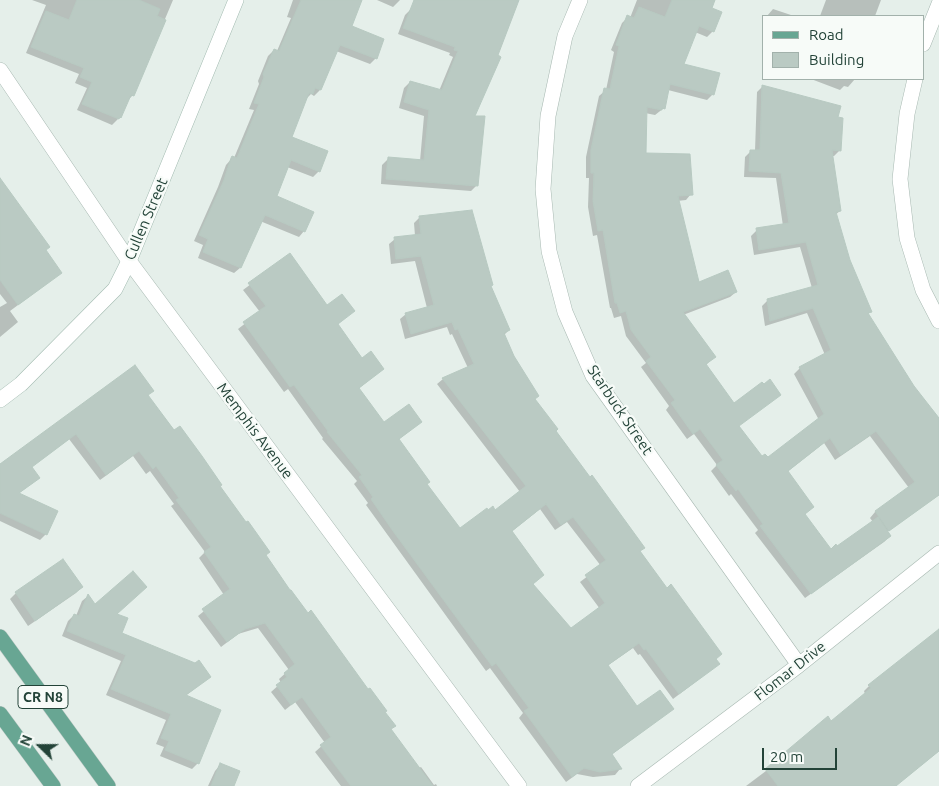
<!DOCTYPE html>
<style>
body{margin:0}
#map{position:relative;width:939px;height:786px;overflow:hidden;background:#e5efea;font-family:Ubuntu,sans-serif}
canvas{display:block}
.legend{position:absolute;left:762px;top:15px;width:162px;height:65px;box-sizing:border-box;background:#f7fbf8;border:1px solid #a2b1ab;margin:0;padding:6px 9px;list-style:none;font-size:15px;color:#234338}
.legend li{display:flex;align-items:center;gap:10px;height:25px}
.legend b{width:25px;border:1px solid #a2b1ab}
.north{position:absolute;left:15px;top:721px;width:50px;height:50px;-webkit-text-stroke:4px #f7fbf8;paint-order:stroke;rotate:292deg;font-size:14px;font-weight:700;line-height:20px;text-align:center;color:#234338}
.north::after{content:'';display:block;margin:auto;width:18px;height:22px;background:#234338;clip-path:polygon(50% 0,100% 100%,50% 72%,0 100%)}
.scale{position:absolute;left:762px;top:748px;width:75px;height:22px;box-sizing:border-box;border:2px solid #234338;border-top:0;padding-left:6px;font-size:15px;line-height:18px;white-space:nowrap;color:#234338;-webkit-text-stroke:4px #f7fbf8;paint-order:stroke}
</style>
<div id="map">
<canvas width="939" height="786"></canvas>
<ul class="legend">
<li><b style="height:6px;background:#68a693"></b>Road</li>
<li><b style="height:14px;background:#bacac3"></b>Building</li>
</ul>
<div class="north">N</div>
<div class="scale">20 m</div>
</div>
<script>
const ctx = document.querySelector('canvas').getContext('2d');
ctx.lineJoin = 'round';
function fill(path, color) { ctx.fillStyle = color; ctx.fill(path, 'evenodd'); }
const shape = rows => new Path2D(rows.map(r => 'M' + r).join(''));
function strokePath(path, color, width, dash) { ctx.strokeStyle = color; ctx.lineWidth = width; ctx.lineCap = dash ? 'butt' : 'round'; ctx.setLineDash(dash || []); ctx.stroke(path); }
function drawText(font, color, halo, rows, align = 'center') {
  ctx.font = font + ' Ubuntu,sans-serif'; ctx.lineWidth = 4.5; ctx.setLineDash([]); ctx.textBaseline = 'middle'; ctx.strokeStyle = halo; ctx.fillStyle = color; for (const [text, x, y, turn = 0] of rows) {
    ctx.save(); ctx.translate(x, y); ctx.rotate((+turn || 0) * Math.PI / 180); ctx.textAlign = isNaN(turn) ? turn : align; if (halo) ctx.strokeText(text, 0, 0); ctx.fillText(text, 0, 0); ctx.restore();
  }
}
fill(shape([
 [32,0,173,0,133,95,127,101,120,117,112,125,77,110,87,88,75,83,79,74,26,53,46,5],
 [293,0,361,0,351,27,376,58,370,64,336,51,320,90,314,96,311,94,305,100,290,138,319,171,313,177,287,167,275,197,304,231,299,237,260,221,240,268,234,273,198,258,203,245,194,241,218,187,226,165,233,157,234,158,254,110,249,109,259,84,258,81,268,56,274,50,277,51,291,18,287,17],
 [377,0,400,0,393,7],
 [460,0,512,0,474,117,477,185,471,191,381,184,382,165,388,159,420,161,424,116,399,108,404,88,410,82,439,91,453,57,449,55,450,53,398,34,405,15,411,9],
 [637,0,713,0,710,8,713,31,707,37,695,32,682,65,713,94,707,100,668,90,664,108,655,115,645,113,645,154,691,194,686,200,677,201,699,284,736,292,730,297,683,315,714,357,706,365,738,427,762,458,767,459,819,420,794,374,800,368,825,355,807,313,765,326,762,306,768,300,812,288,800,247,754,255,751,236,757,230,783,226,776,178,744,177,745,157,751,151,755,151,757,92,763,86,837,118,840,150,834,156,832,156,840,211,835,215,849,261,870,312,867,315,939,425,939,495,887,532,890,536,884,542,805,598,755,533,758,530,731,494,729,496,711,471,717,465,694,434,687,439,666,410,669,406,641,367,646,363,626,336,621,316,614,318,611,308,610,308,597,235,593,236,588,207,589,178,586,178,586,157,599,96,606,90,614,52,611,50,622,23,628,17,630,18],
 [870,436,909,488,875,512,870,518,873,522,837,548,831,550,804,515,813,507,787,472,824,443,835,460],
 [826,0,881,0,875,16,820,16],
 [773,9,794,16,767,16],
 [811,79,855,79,848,87,844,86,840,90],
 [0,180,45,251,61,273,10,311,18,322,0,337,0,307,7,303,0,294],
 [420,217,490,287,509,330,504,335,534,400,719,664,673,699,640,654,638,655,633,648,607,666,637,708,673,709,611,755,620,769,615,775,593,777,577,774,566,782,519,718,523,713,490,668,486,671,366,505,368,503,354,484,357,481,322,439,323,438,288,389,284,392,238,329,260,312,243,290,290,255,327,306,353,311,337,325,362,359,383,369,358,389,384,424,421,422,398,440,426,484,460,530,495,512,520,492,437,384,443,379,468,368,452,334,450,335,447,327,405,339,400,319,406,314,427,308,415,261,391,264,389,244,395,239,415,236,414,223],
 [540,509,555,530,567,522,601,566,580,582,600,609,570,630,532,585,543,575,511,532],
 [147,396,219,486,289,592,384,712,390,730,419,768,421,767,434,785,436,784,437,786,341,786,315,752,325,743,295,702,285,710,271,692,281,683,279,679,289,670,258,628,238,634,221,647,198,616,224,595,199,558,205,552,171,506,174,504,150,471,146,474,133,456,100,480,69,439,31,467,39,478,18,494,46,534,40,540,0,521,0,464],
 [63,561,82,587,76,593,28,626,10,599,16,593],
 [88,596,95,606,115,614,120,634,210,677,185,696,198,763,192,769,160,756,164,747,156,744,166,720,106,695,121,661,62,636,68,621,74,615,76,616,82,601],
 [939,630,939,751,895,786,746,786,831,722,865,694,864,691,869,686],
 [220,765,232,786,208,786,215,771]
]), '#0003');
const building = shape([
 [77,0,139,0,160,9,157,16,166,20,134,96,131,95,121,118,120,117,119,119,82,104,92,82,80,77,84,68,31,47,46,11,69,20,77,0],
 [301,0,362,0,352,26,384,39,377,59,340,45,321,90,315,88,313,94,309,93,292,137,328,151,320,172,291,160,277,196,314,212,305,232,265,215,241,268,203,252,208,239,199,235,224,180,231,158,232,156,237,158,259,104,254,103,264,77,263,74,274,49,279,51,301,0],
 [414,0,519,0,498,55,501,57,475,116,485,116,478,186,386,179,388,157,424,160,429,110,404,102,410,81,442,90,458,51,454,50,455,47,403,28,414,0],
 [672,0,715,0,712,8,722,12,714,32,699,26,684,64,720,73,714,95,670,84,665,109,662,108,662,110,647,107,646,153,690,154,693,195,678,196,699,282,728,270,737,292,683,312,716,357,706,364,734,403,762,382,764,384,770,379,781,395,739,426,762,456,765,454,768,457,824,414,799,367,831,350,813,308,770,321,767,299,818,285,806,242,759,250,756,228,789,223,781,173,749,171,750,150,760,150,762,85,841,106,838,117,843,118,841,151,832,150,841,211,836,212,850,260,872,312,868,313,914,386,939,418,939,495,889,531,875,511,915,482,876,431,841,455,830,438,788,471,814,507,805,514,831,549,836,544,837,546,878,517,891,536,811,594,760,526,763,524,738,489,736,491,716,465,723,460,700,429,693,434,671,403,675,400,646,361,651,357,631,330,626,311,620,313,617,303,615,303,603,230,598,231,593,201,594,173,591,173,591,150,604,88,610,89,619,46,616,45,627,15,634,18,639,7,665,17,672,0],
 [0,178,50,247,46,250,62,273,18,305,0,280,0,178],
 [472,210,493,285,491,286,510,330,504,333,514,356,539,396,535,399,558,429,556,431,590,477,592,475,645,548,640,551,667,588,671,584,722,654,716,659,720,664,679,694,646,649,644,650,639,643,608,665,637,706,660,690,674,709,612,754,622,769,600,772,584,768,572,777,524,711,529,708,496,663,492,666,393,531,371,499,373,497,359,477,362,475,327,432,328,431,294,385,290,387,243,322,266,306,248,283,290,253,327,305,342,294,355,311,338,324,362,358,371,351,384,369,359,388,384,422,409,404,422,422,399,439,430,482,427,484,460,528,487,508,488,510,493,506,495,510,526,486,442,378,474,364,458,329,455,330,452,322,411,334,405,313,434,305,421,256,396,259,394,237,421,234,419,216,472,210],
 [546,504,561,525,573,517,606,560,585,575,605,603,571,628,533,584,544,575,512,531,546,504],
 [135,365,154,391,148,395,174,430,180,426,202,456,222,485,220,486,246,522,248,521,270,552,266,555,290,590,291,590,308,613,311,610,368,689,370,688,387,711,385,712,396,726,391,729,433,786,351,786,320,745,331,737,302,697,291,705,276,685,287,677,284,673,295,664,265,623,245,629,227,642,202,609,230,589,204,552,211,547,176,500,179,498,156,466,153,469,139,451,106,475,76,434,32,467,40,478,19,493,58,511,47,535,0,513,0,464,135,365],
 [63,559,83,587,35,621,15,592,63,559],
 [133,571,147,587,117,614,128,618,122,633,195,663,199,660,211,677,186,695,221,710,199,764,165,750,169,741,161,738,171,714,111,689,126,655,67,631,74,614,79,616,88,594,95,604,133,571],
 [939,629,939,751,896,786,778,786,765,769,828,716,831,721,871,688,868,685,939,629],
 [220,763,240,771,234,786,211,786,220,763]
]);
fill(building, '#bacac3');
strokePath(building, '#b7c9c1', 1);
const street = shape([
 [580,0,565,36,548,116,543,189,549,251,565,312,593,376,799,665],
 [923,44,939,4],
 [0,70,129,261,519,786],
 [915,79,907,114,900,179,907,238,923,290,939,321],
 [638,786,799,665,939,553]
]);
const secondary = shape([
 [0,400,21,384,115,289,129,261,236,0]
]);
const primary = shape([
 [0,637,108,786],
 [0,714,53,786]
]);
strokePath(street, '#a7b8b1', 16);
strokePath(secondary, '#a3bbb1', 16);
strokePath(primary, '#c1cac7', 16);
strokePath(street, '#fff', 15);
strokePath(secondary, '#fff', 15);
strokePath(primary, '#68a693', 15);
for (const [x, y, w] of [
 [43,697,50]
]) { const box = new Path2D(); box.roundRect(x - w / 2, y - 11.5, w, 23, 4); ctx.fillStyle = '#f7fbf8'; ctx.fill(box); strokePath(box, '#234338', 1); }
drawText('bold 14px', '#234338', null, [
 ["CR N8",43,697]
]);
drawText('15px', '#234338', '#f7fbf8', [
 ["Cullen Street",146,219,-67],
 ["Starbuck Street",620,410,56],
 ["Memphis Avenue",255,431,53],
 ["Flomar Drive",790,671,-38]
]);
</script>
